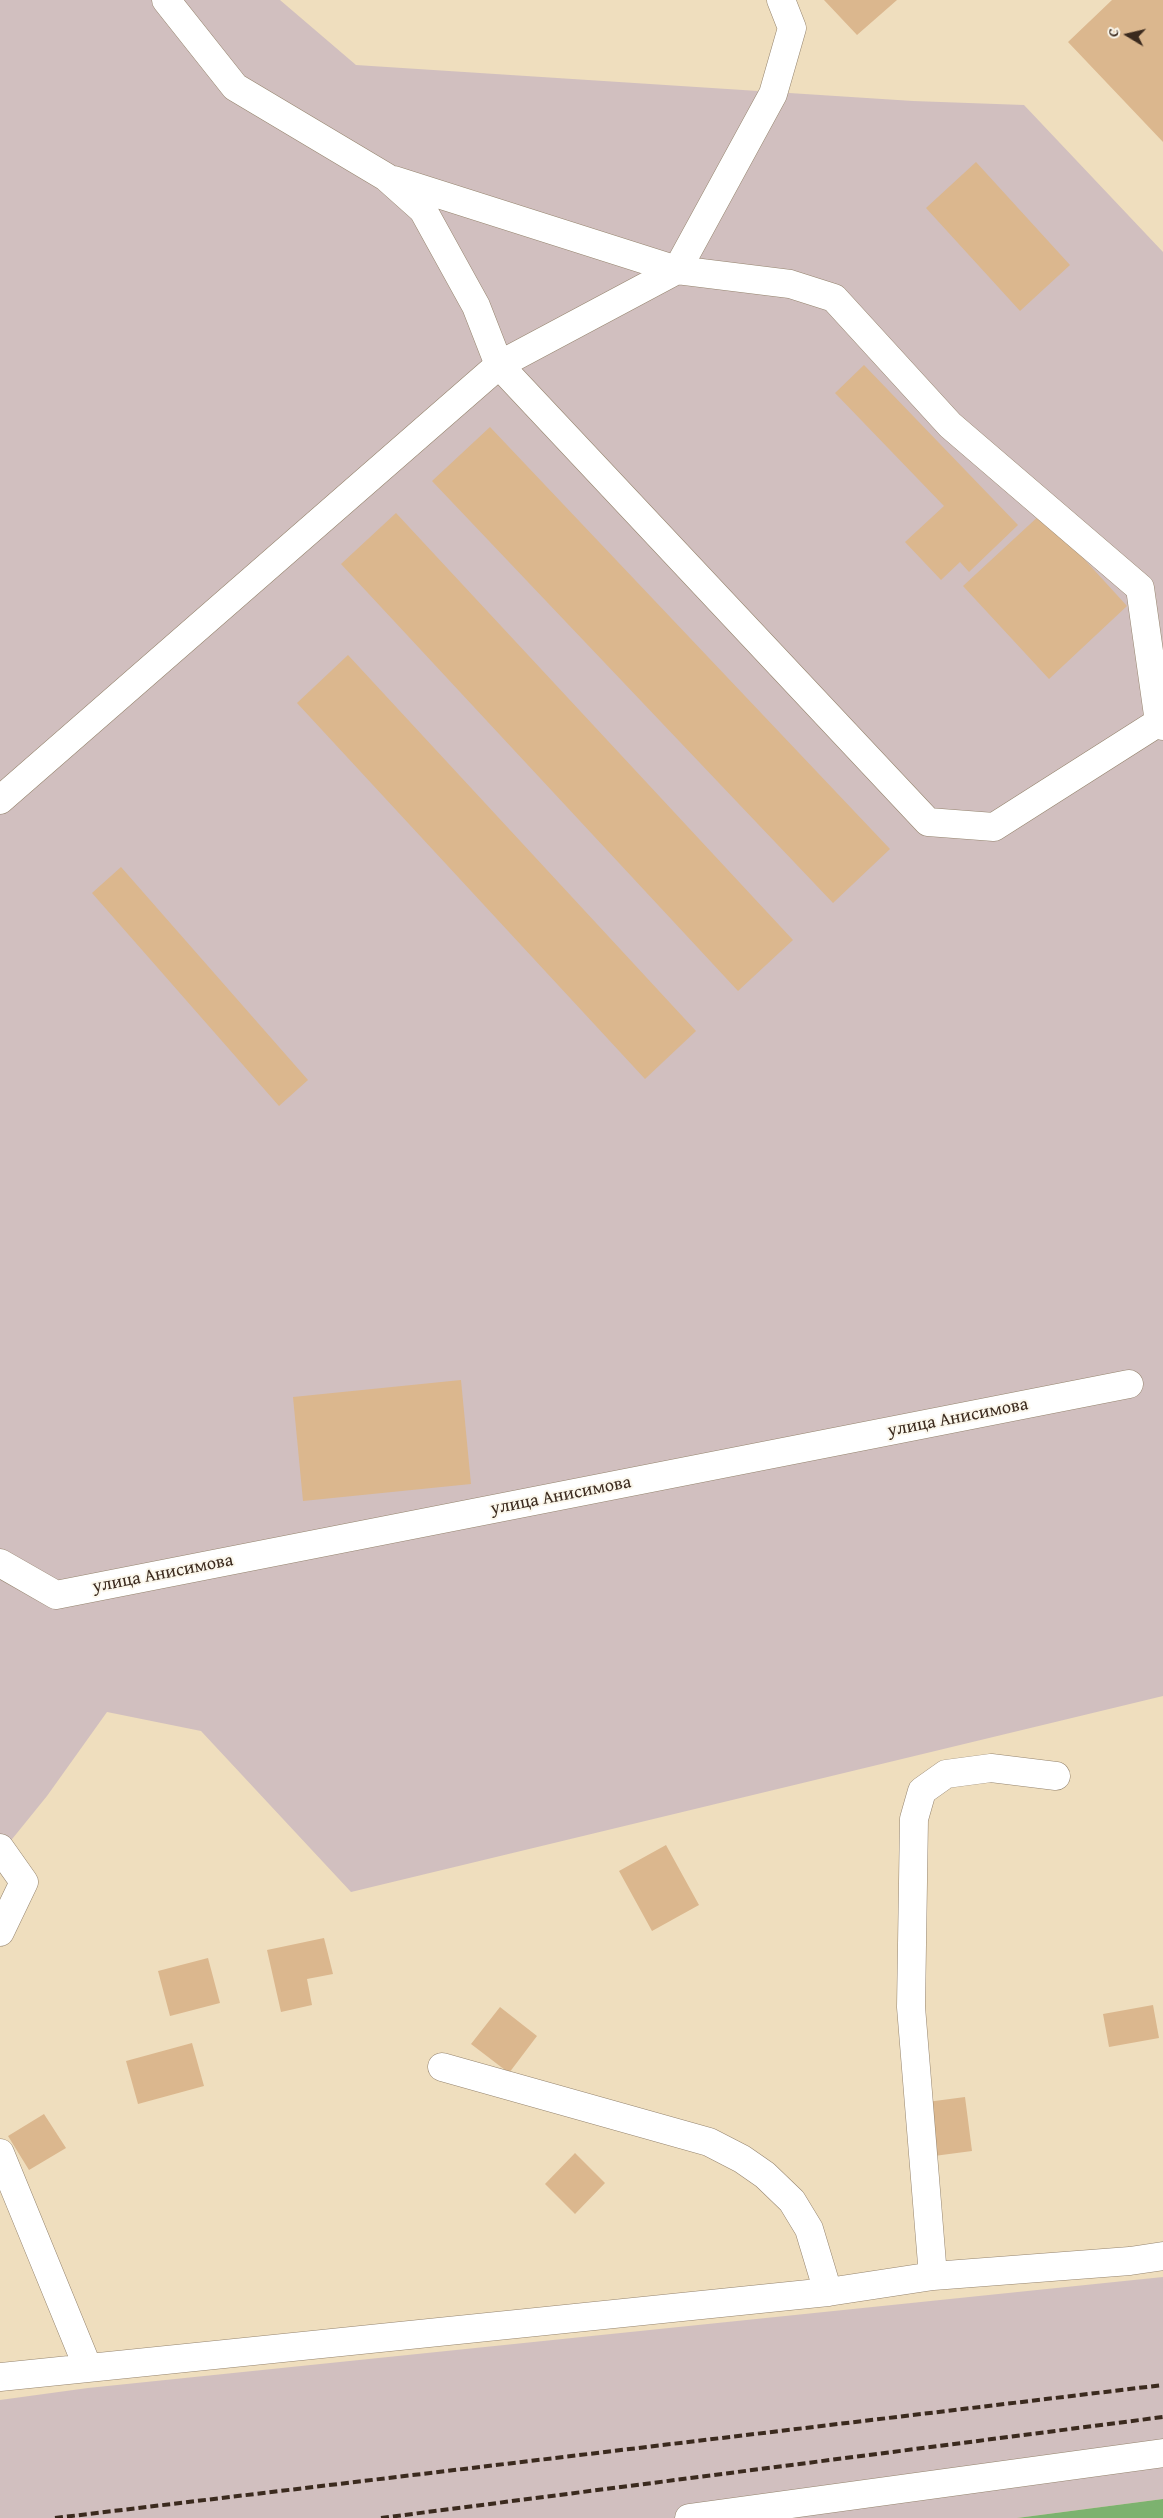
<!DOCTYPE html>
<meta charset="utf-8">
<style>
body{margin:0}
#map{position:relative;width:1163px;height:2518px;overflow:hidden;background:#efdebe;font-family:"Gentium Book Plus",serif}
canvas{display:block}
.north{position:absolute;left:1103px;top:10px;width:50px;height:50px;-webkit-text-stroke:4px #fbf7ec;paint-order:stroke;rotate:279deg;font-size:14px;font-weight:700;line-height:20px;text-align:center;color:#3b2a1e}
.north::after{content:'';display:block;margin:auto;width:18px;height:22px;background:#3b2a1e;clip-path:polygon(50% 0,100% 100%,50% 72%,0 100%)}
</style>
<div id="map">
<canvas width="1163" height="2518"></canvas>
<div class="north">С</div>
</div>
<script>
const ctx = document.querySelector('canvas').getContext('2d');
ctx.lineJoin = 'round';
function fill(path, color) { ctx.fillStyle = color; ctx.fill(path, 'evenodd'); }
const shape = rows => new Path2D(rows.map(r => 'M' + r).join(''));
function strokePath(path, color, width, dash) { ctx.strokeStyle = color; ctx.lineWidth = width; ctx.lineCap = dash ? 'butt' : 'round'; ctx.setLineDash(dash || []); ctx.stroke(path); }
function drawText(font, color, halo, rows, align = 'center') {
  ctx.font = font + ' "Gentium Book Plus",serif'; ctx.lineWidth = 4; ctx.setLineDash([]); ctx.textBaseline = 'middle'; ctx.strokeStyle = halo; ctx.fillStyle = color; for (const [text, x, y, turn = 0] of rows) {
    ctx.save(); ctx.translate(x, y); ctx.rotate((+turn || 0) * Math.PI / 180); ctx.textAlign = isNaN(turn) ? turn : align; if (halo) ctx.strokeText(text, 0, 0); ctx.fillText(text, 0, 0); ctx.restore();
  }
}
fill(shape([
 [0,0,280,0,356,65,913,101,1024,105,1163,252,1163,1696,351,1892,201,1731,107,1712,47,1796,0,1854],
 [1163,2277,1163,2499,1017,2518,0,2518,0,2400,88,2388]
]), '#d1bfbf');
fill(shape([
 [1163,2499,1163,2518,1017,2518]
]), '#7cb26f');
fill(shape([
 [824,0,897,0,857,35],
 [1112,0,1163,0,1163,142,1068,42],
 [976,162,1070,265,1020,311,926,208],
 [864,365,1018,525,969,572,960,562,941,580,905,542,944,506,835,393],
 [490,427,890,849,833,903,432,481],
 [396,513,793,940,738,991,341,564],
 [1042,513,1127,606,1049,679,963,586],
 [348,655,696,1031,645,1079,297,703],
 [121,867,308,1080,279,1106,92,893],
 [461,1380,471,1484,303,1501,293,1397],
 [666,1845,699,1905,652,1931,619,1871],
 [324,1938,333,1974,307,1979,312,2005,281,2012,267,1950],
 [208,1958,220,2003,170,2016,158,1971],
 [1153,2005,1159,2038,1109,2047,1103,2014],
 [500,2007,537,2036,509,2073,471,2044],
 [192,2043,204,2086,138,2104,126,2061],
 [965,2097,972,2151,934,2156,927,2102],
 [44,2114,66,2148,29,2170,8,2136],
 [575,2153,605,2183,575,2214,545,2184]
]), '#dbb78e');
const minor = shape([
 [166,0,235,87,386,177,423,210,476,306,499,365,928,822,994,827,1159,722],
 [394,180,677,270,790,284,834,298,950,425,1140,588,1159,722,1163,726],
 [0,800,499,365,677,270,773,94,792,28,781,0],
 [0,1563,56,1595,1129,1384],
 [0,1848,24,1882,0,1932],
 [442,2067,709,2142,742,2159,765,2175,792,2201,809,2229,828,2292],
 [0,2153,88,2368],
 [933,2276,911,2007,914,1819,922,1791,946,1774,991,1768,1056,1776],
 [0,2377,828,2292,933,2276,1130,2261,1163,2256],
 [689,2518,1163,2453]
]);
strokePath(minor, '#95846e', 29);
strokePath(minor, '#fff', 28);
strokePath(shape([
 [55,2518,1163,2385],
 [381,2518,1163,2417]
]), '#3b2a1e', 4, [8, 4]);
drawText('18px', '#3b2a1e', '#fbf7ec', [
 ["улица Анисимова",958,1418,-11],
 ["улица Анисимова",561,1496,-11],
 ["улица Анисимова",163,1574,-11]
]);
</script>
